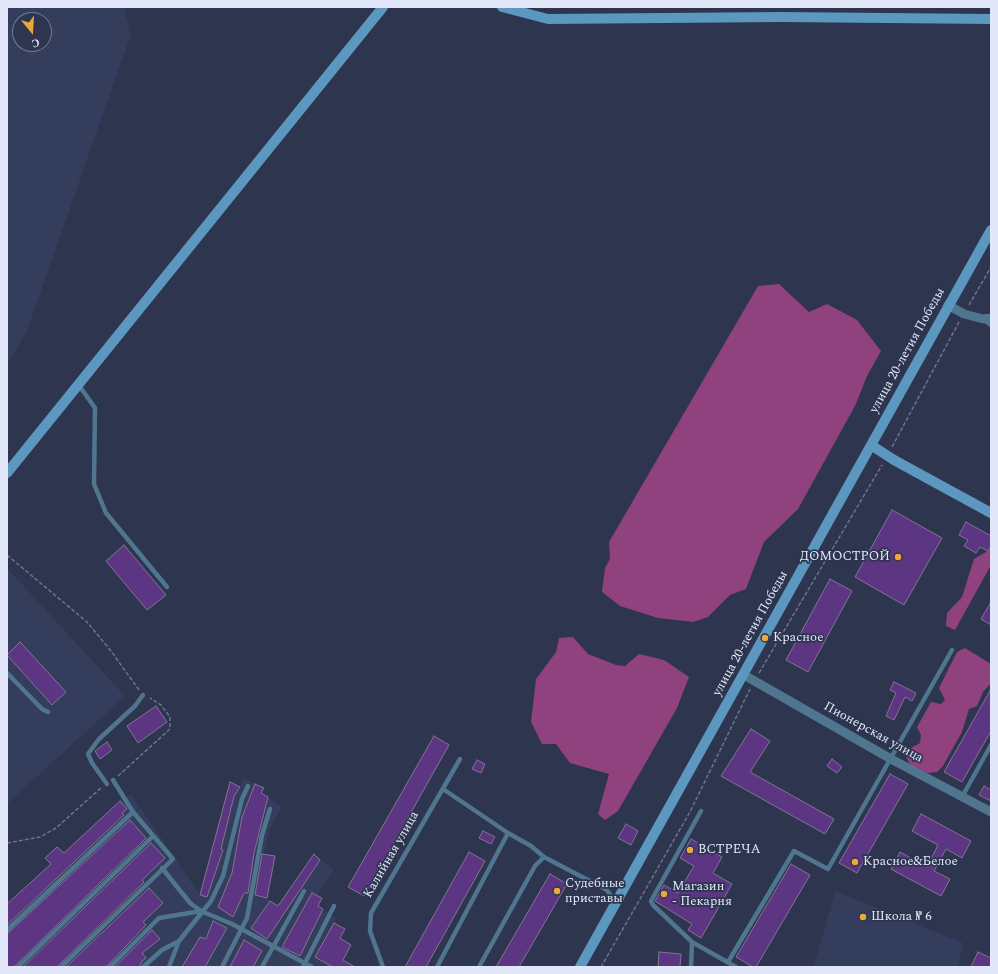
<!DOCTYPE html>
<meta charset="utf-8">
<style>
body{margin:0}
#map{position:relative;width:998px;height:974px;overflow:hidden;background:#2d354f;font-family:Spectral,serif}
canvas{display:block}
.frame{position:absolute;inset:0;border:8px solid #e2e8f9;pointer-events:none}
.north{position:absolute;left:12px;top:12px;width:40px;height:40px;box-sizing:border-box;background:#2d354f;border:1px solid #757d93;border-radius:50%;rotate:162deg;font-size:11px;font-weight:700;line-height:16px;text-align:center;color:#e2e8f9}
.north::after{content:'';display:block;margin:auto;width:14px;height:18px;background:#eca93a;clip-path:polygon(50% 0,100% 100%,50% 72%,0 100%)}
</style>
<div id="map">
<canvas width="998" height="974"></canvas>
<div class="frame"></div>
<div class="north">С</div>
</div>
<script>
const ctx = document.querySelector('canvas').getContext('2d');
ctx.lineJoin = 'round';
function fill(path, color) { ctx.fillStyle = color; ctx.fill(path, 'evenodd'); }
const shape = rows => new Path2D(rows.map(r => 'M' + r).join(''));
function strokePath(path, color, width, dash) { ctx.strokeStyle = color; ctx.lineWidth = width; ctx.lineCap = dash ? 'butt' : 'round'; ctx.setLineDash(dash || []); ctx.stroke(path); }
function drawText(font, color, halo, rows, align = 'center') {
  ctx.font = font + ' Spectral,serif'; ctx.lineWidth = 3.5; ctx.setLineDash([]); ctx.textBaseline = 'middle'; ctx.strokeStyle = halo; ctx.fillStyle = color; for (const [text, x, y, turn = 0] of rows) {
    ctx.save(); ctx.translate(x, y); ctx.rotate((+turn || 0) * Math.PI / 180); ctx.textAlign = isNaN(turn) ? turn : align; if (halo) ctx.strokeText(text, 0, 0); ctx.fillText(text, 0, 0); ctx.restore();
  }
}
fill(shape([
 [7,7,124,7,131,34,27,331,7,364],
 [20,20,44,20,44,44,20,44],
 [7,568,125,696,7,804],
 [243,777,264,788,262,793,282,807,269,830,264,854,275,856,267,898,280,907,314,854,334,870,317,895,322,898,318,906,337,918,334,923,345,929,340,938,351,945,347,953,330,954,353,967,7,967,7,904,50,864,45,858,57,847,64,853,120,801,131,794,200,895,230,782,240,787],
 [835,891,963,943,958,967,814,967]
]), '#353d5d');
fill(shape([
 [779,284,809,312,827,304,857,320,881,351,867,376,855,406,798,509,764,542,746,589,730,595,708,617,693,622,658,618,620,606,602,592,605,568,610,559,609,542,758,286],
 [991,549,991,565,955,630,946,626,947,613,962,597,974,559],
 [573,637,588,654,616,665,625,666,639,654,664,660,689,677,677,708,618,811,605,820,598,814,609,774,570,763,556,744,542,744,531,722,536,679,556,652,559,638],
 [965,648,991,664,991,683,983,692,977,706,969,709,962,732,943,766,937,772,928,773,916,769,909,763,905,754,909,749,920,743,921,735,917,727,931,702,941,704,945,700,939,688,957,652]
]), '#8f427d');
const building = shape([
 [892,510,942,538,904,605,855,577,892,510],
 [966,522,991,536,991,546,988,551,980,547,976,553,964,546,968,540,959,535,966,522],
 [124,545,166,595,147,610,106,561,124,545],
 [830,579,852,591,808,672,786,660,830,579],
 [991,602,991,625,981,619,991,602],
 [20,642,66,692,52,705,7,655,20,642],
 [894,682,916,693,912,701,905,697,894,720,886,716,896,693,890,690,894,682],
 [991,689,991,731,962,782,944,772,991,689],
 [156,706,167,722,138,743,127,726,156,706],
 [751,729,770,741,750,772,834,819,825,834,721,776,751,729],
 [434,736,449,745,364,896,348,887,434,736],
 [107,742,112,750,100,759,95,751,107,742],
 [832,759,842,767,837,773,827,766,832,759],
 [477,760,485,764,481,773,472,769,477,760],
 [890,774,908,784,857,873,839,863,890,774],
 [230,782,240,787,234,796,221,849,223,850,207,897,200,895,230,782],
 [255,784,264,788,261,793,268,797,254,853,248,893,244,893,233,917,218,907,232,873,242,817,255,784],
 [984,786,991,790,991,801,979,795,984,786],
 [120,801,127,809,122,813,124,815,7,925,7,904,51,864,45,858,57,847,64,853,120,801],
 [921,814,971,841,962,858,946,849,934,871,950,879,941,896,891,869,900,852,927,867,938,845,912,831,921,814],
 [130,820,146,838,14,967,7,967,7,934,130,820],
 [626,824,638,831,631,845,618,838,626,824],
 [483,831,495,837,491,844,479,838,483,831],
 [691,839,722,857,713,873,732,884,701,938,688,930,692,924,655,901,664,885,678,893,694,866,680,858,691,839],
 [151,843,165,858,142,880,144,882,57,967,23,967,151,843],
 [469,852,485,861,426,967,405,967,469,852],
 [262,854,275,856,267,898,255,895,262,854],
 [314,854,320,860,267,939,251,928,270,901,278,906,314,854],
 [791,864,810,875,756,967,753,967,736,957,791,864],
 [550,874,567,884,519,967,496,967,550,874],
 [149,888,163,903,143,922,146,925,106,967,66,967,149,888],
 [312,893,322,898,318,906,323,909,300,956,282,947,312,893],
 [213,921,227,928,205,967,182,967,200,937,206,939,213,921],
 [334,923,345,929,340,938,351,945,343,960,355,967,333,967,315,957,334,923],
 [152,930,160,939,142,953,146,958,141,962,142,962,139,967,115,967,152,930],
 [244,940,262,951,253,967,230,967,244,940],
 [659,952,681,954,680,967,658,967,659,952],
 [978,952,991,958,991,967,971,967,978,952]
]);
fill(building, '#5d3683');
strokePath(building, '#827493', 1);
strokePath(shape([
 [969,305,991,267],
 [892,447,959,322],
 [7,555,87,622,111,651,139,690],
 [759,673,882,465],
 [118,776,170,729,170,717,161,705,150,698],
 [7,843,40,837,56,828,102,787],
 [601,967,690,812,750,689]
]), '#6d748b', 1.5, [4, 2]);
strokePath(shape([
 [984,320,991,325],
 [78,384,95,408,94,484,106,513,167,587],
 [7,673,42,709,48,712],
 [113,780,133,812],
 [107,784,92,763,88,754,99,739,135,706,143,695],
 [443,789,508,833,531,846,544,857,607,890,615,902],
 [962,797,991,745],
 [701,811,651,901,653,905,692,942,736,967],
 [162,868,190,903,201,911,232,924,312,967],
 [7,930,133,812,173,859,61,967],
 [728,962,794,851,828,869,952,650],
 [18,967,153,836],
 [110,967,159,918,201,911],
 [143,967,162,950,179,941],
 [169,967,179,941,211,901,223,876,242,799,248,786],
 [222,967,247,918,262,835,270,809],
 [262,967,304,891],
 [303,967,334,906],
 [383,967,370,931,371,913,460,759],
 [437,967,508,833],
 [479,967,535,866,544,857],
 [691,967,692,942]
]), '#50758e', 4.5);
strokePath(shape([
 [948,305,964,314,983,319,991,318],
 [744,675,891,759,991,812]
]), '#50758e', 9);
strokePath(shape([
 [502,7,548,19,781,17,991,19],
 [871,445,894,460,991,513],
 [7,473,383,7],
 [580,967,991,230]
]), '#5b97bf', 10);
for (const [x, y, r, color] of [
 [898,557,4,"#eca93a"],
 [765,638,4,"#eca93a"],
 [690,850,4,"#eca93a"],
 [855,862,4,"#eca93a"],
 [557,891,4,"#eca93a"],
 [664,894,4,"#eca93a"],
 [863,917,4,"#eca93a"]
]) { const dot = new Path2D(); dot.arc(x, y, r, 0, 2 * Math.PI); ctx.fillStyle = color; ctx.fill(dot); strokePath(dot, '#2d354f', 1.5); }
drawText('13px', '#e2e8f9', '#2d354f', [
 ["улица 20-летия Победы",908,351,-61],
 ["улица 20-летия Победы",751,634,-61],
 ["Пионерская улица",873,733,29],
 ["Калийная улица",392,855,-60]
]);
drawText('13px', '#e2e8f9', '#2d354f', [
 ["ДОМОСТРОЙ",890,557,"right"],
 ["Красное",773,638],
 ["ВСТРЕЧА",698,850],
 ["Красное&Белое",863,862],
 ["Судебные",565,884],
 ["приставы",565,899],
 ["Магазин",672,887],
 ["- Пекарня",672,902],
 ["Школа № 6",871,917]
], 'left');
</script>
